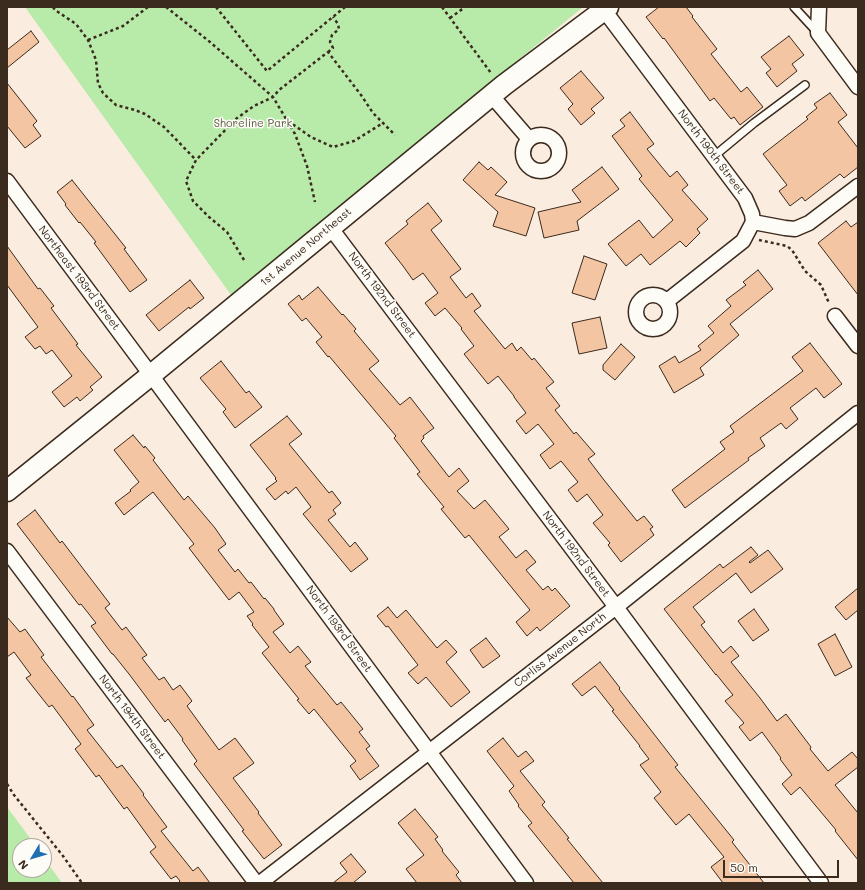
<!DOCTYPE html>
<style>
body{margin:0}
#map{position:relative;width:865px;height:890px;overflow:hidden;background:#faecde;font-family:Mali,sans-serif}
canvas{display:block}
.frame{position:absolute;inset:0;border:8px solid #3b2a1e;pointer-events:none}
.north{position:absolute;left:12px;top:838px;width:40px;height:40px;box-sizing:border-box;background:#fdfcf7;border:1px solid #afa8a0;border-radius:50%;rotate:232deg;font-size:11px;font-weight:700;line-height:16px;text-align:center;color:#3b2a1e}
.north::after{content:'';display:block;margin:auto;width:14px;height:18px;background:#1f6fb2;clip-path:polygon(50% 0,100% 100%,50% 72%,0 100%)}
.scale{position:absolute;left:723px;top:860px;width:116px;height:18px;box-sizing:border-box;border:2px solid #3b2a1e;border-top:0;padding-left:5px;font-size:12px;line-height:14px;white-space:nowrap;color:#3b2a1e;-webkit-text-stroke:3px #fdfcf7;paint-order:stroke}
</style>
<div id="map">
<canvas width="865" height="890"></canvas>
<div class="frame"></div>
<div class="north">N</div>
<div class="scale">50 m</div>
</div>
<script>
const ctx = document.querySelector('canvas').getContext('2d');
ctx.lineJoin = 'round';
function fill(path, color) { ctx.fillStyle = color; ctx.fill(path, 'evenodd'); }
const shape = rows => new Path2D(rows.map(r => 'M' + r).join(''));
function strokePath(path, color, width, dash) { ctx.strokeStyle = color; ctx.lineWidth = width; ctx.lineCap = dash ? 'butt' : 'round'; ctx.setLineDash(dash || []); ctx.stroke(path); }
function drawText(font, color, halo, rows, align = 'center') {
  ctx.font = font + ' Mali,sans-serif'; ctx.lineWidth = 3; ctx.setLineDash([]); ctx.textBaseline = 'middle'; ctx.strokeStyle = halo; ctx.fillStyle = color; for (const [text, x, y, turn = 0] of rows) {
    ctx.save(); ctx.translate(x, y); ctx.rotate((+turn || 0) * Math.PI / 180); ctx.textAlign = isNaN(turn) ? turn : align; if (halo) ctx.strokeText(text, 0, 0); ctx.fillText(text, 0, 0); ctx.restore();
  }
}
fill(shape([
 [25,7,583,7,231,295],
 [7,807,36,846,20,846,20,870,44,870,44,858,62,883,7,883]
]), '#b8eaaa');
const building = shape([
 [659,7,686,7,693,16,692,17,717,49,711,54,741,92,747,87,763,107,740,125,734,117,731,119,714,98,710,101,664,38,663,39,646,17,659,7],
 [31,31,39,42,7,68,7,50,31,31],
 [789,36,804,55,792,64,797,71,777,87,766,73,771,69,761,57,789,36],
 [581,71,604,98,591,109,595,113,581,125,568,109,573,104,560,88,581,71],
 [7,83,37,121,33,125,41,136,25,148,7,126,7,83],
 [830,93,847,115,838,122,858,148,858,167,844,178,840,174,805,201,802,197,790,206,779,191,787,185,763,154,808,119,806,117,817,108,814,104,830,93],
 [630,112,654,144,647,149,670,177,677,171,688,185,682,190,708,219,697,229,700,233,686,247,680,241,650,265,641,254,626,266,608,244,639,220,653,238,673,220,639,179,642,176,612,136,625,126,620,120,630,112],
 [479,162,488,170,491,167,507,182,495,195,535,208,526,236,493,226,498,212,463,180,479,162],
 [602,167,619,189,577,221,579,230,544,238,538,212,581,202,572,190,602,167],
 [72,180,126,248,124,249,147,280,130,292,94,243,96,242,80,222,79,223,65,205,66,204,57,192,72,180],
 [428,203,442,221,431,230,461,269,450,277,466,298,472,293,481,306,474,311,505,349,512,343,517,351,521,347,532,360,534,358,554,382,546,388,560,406,555,410,574,434,576,432,595,454,588,459,604,480,637,521,644,516,653,527,650,529,654,535,621,562,608,545,610,543,593,523,603,515,587,494,577,502,568,490,578,482,561,461,550,469,540,455,554,444,538,424,526,434,516,421,526,413,514,397,514,396,498,376,488,384,464,354,474,346,461,329,462,328,445,308,435,316,425,303,438,293,423,273,413,280,403,266,385,243,408,224,406,221,428,203],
 [846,221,851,227,858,222,858,295,818,243,846,221],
 [7,246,38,289,40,288,54,306,51,308,78,344,76,345,102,377,90,387,93,390,80,401,77,397,64,407,52,392,72,376,52,350,46,354,40,346,35,349,25,337,38,327,7,285,7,246],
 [584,256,607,264,595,300,572,293,584,256],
 [758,270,773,289,730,324,739,335,700,368,704,375,674,393,659,366,675,356,679,363,701,350,698,346,714,333,708,326,731,306,726,300,746,285,743,282,758,270],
 [190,280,204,298,190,309,189,307,159,331,146,315,190,280],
 [318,287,342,315,343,314,356,329,354,331,379,361,369,369,400,405,410,397,434,428,423,436,424,438,421,441,449,477,459,468,469,481,457,491,474,509,485,500,509,529,499,537,516,558,526,550,536,562,526,570,543,590,548,586,552,591,555,588,570,606,540,631,537,627,527,636,516,622,530,610,469,535,465,538,441,509,444,507,417,474,420,472,394,438,396,436,329,356,328,357,316,342,322,337,306,318,302,321,288,304,299,295,302,300,318,287],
 [600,317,607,348,579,354,572,323,600,317],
 [810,343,842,384,824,398,816,388,790,408,798,419,786,429,781,423,760,438,765,446,748,458,749,460,685,508,672,490,725,449,720,442,734,432,730,426,803,371,792,357,810,343],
 [621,344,635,357,615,380,603,370,603,365,621,344],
 [221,361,246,393,249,391,262,407,235,428,223,412,226,409,200,378,221,361],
 [287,416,302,434,289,444,329,493,332,491,341,503,333,510,336,514,328,520,350,547,355,542,368,559,351,572,303,514,311,507,296,487,288,494,286,491,275,500,266,489,277,481,275,479,276,478,250,445,287,416],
 [133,435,144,448,145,446,155,458,153,460,184,500,188,496,215,528,226,544,218,550,235,572,238,569,249,583,251,582,264,599,265,598,274,609,274,610,284,624,273,632,290,653,298,646,311,662,305,666,337,705,341,702,363,729,359,732,370,746,366,749,379,766,360,780,350,766,356,761,314,709,309,714,297,700,299,699,262,653,269,647,252,625,253,624,247,616,254,612,239,592,229,600,189,548,194,544,153,492,124,515,115,503,131,491,130,490,139,482,114,450,133,435],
 [35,510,60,543,62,541,110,604,105,608,122,630,126,627,147,655,142,658,159,680,164,677,173,690,180,685,192,701,187,706,219,750,235,738,254,763,233,778,259,812,258,813,282,845,264,859,242,831,244,830,194,764,197,761,182,740,183,739,168,719,165,722,129,674,113,654,112,654,91,626,96,623,81,604,79,605,17,524,35,510],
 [751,547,758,555,749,562,750,563,768,550,783,569,751,593,736,573,693,607,705,622,701,625,723,653,731,646,739,656,731,662,760,698,777,721,786,714,811,747,810,749,828,771,852,752,858,759,858,767,835,785,858,813,858,860,835,831,836,830,800,787,791,795,782,784,792,775,780,759,781,758,762,732,750,741,739,727,744,723,725,701,733,695,716,674,716,675,664,609,720,564,723,568,751,547],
 [858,588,858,610,846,620,835,607,858,588],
 [388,607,397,618,406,610,437,648,446,640,457,652,446,662,470,692,451,707,426,677,418,684,408,673,418,665,388,626,386,627,377,616,388,607],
 [754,609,769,630,753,641,738,621,754,609],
 [7,617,20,632,25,629,44,655,41,657,72,697,73,696,94,725,87,730,117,768,122,765,144,794,143,795,167,827,161,831,193,871,198,867,210,883,178,883,180,881,176,876,171,879,150,852,156,847,127,807,124,809,99,775,96,777,75,749,81,744,52,705,49,707,26,678,31,675,14,652,7,657,7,617],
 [835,634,852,667,835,676,818,644,835,634],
 [486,638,500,656,483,668,470,650,486,638],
 [600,662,620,688,619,689,678,765,675,767,734,840,732,842,764,883,723,883,711,867,724,857,689,814,676,825,654,798,661,792,640,765,649,759,639,746,640,746,612,711,614,710,595,686,582,696,572,684,600,662],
 [503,738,518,757,526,751,534,761,520,771,545,802,542,805,569,838,567,839,603,883,574,883,528,826,532,823,518,806,519,805,509,791,514,786,487,751,503,738],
 [415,809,438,837,435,839,443,850,442,851,459,872,456,875,462,883,417,883,406,869,424,855,398,823,415,809],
 [351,854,366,872,353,883,333,883,347,872,340,863,351,854]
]);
fill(building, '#f3c5a3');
strokePath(building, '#3b2a1e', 1);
const lane = shape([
 [794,7,817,32],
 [713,157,754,123,805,85]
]);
const street = shape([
 [819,7,818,33,858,87],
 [604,10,745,198,752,214,753,222,785,228,795,229,809,223,858,186],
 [491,95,529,139],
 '523 153a18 18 0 1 1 36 0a18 18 0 1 1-36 0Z',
 [7,181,151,375,526,883],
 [330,227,616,607,821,883],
 '636 312a17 17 0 1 1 34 0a17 17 0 1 1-34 0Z',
 [667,301,743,241,753,222],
 [835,316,858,346],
 [7,551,256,883],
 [260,883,616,607,858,413]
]);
const secondary = shape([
 [7,491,151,375,504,85,608,7]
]);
strokePath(lane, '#3b2a1e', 10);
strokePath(street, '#3b2a1e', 17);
strokePath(secondary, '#3b2a1e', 23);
strokePath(shape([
 [53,7,55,10,76,24,88,40,96,60,98,83,103,93,116,105,135,110,145,114,164,127,196,160],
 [166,7,210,42,273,97,279,90,328,52,361,95,373,113,395,135],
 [216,7,267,71,345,7],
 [442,7,491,73],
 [450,18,465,7],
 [88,40,123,26,148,7],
 [328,52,333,48,330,42,332,35,339,29,338,24,333,17],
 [288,121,311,137,333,147,354,141,383,123],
 [759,240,787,246,792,250,805,271,821,285,829,303],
 [244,260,227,232,209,217,193,201,186,181,196,160,237,118,254,106,273,97,295,134,307,166,315,202],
 [7,784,14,795,63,856,82,883]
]), '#3b2a1e', 2.5, [3, 3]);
strokePath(lane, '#fdfcf7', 7);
strokePath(street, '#fdfcf7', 14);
strokePath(secondary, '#fdfcf7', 20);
drawText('11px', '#5a5a41', '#fdfcf7', [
 ["Shoreline Park",253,124]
]);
drawText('11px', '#3b2a1e', '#fdfcf7', [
 ["North 190th Street",711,152,53],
 ["1st Avenue Northeast",306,247,-40],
 ["Northeast 193rd Street",79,278,53],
 ["North 192nd Street",382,295,53],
 ["North 192nd Street",576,554,53],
 ["North 193rd Street",339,629,54],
 ["Corliss Avenue North",560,650,-38],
 ["North 194th Street",132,717,53]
]);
</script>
